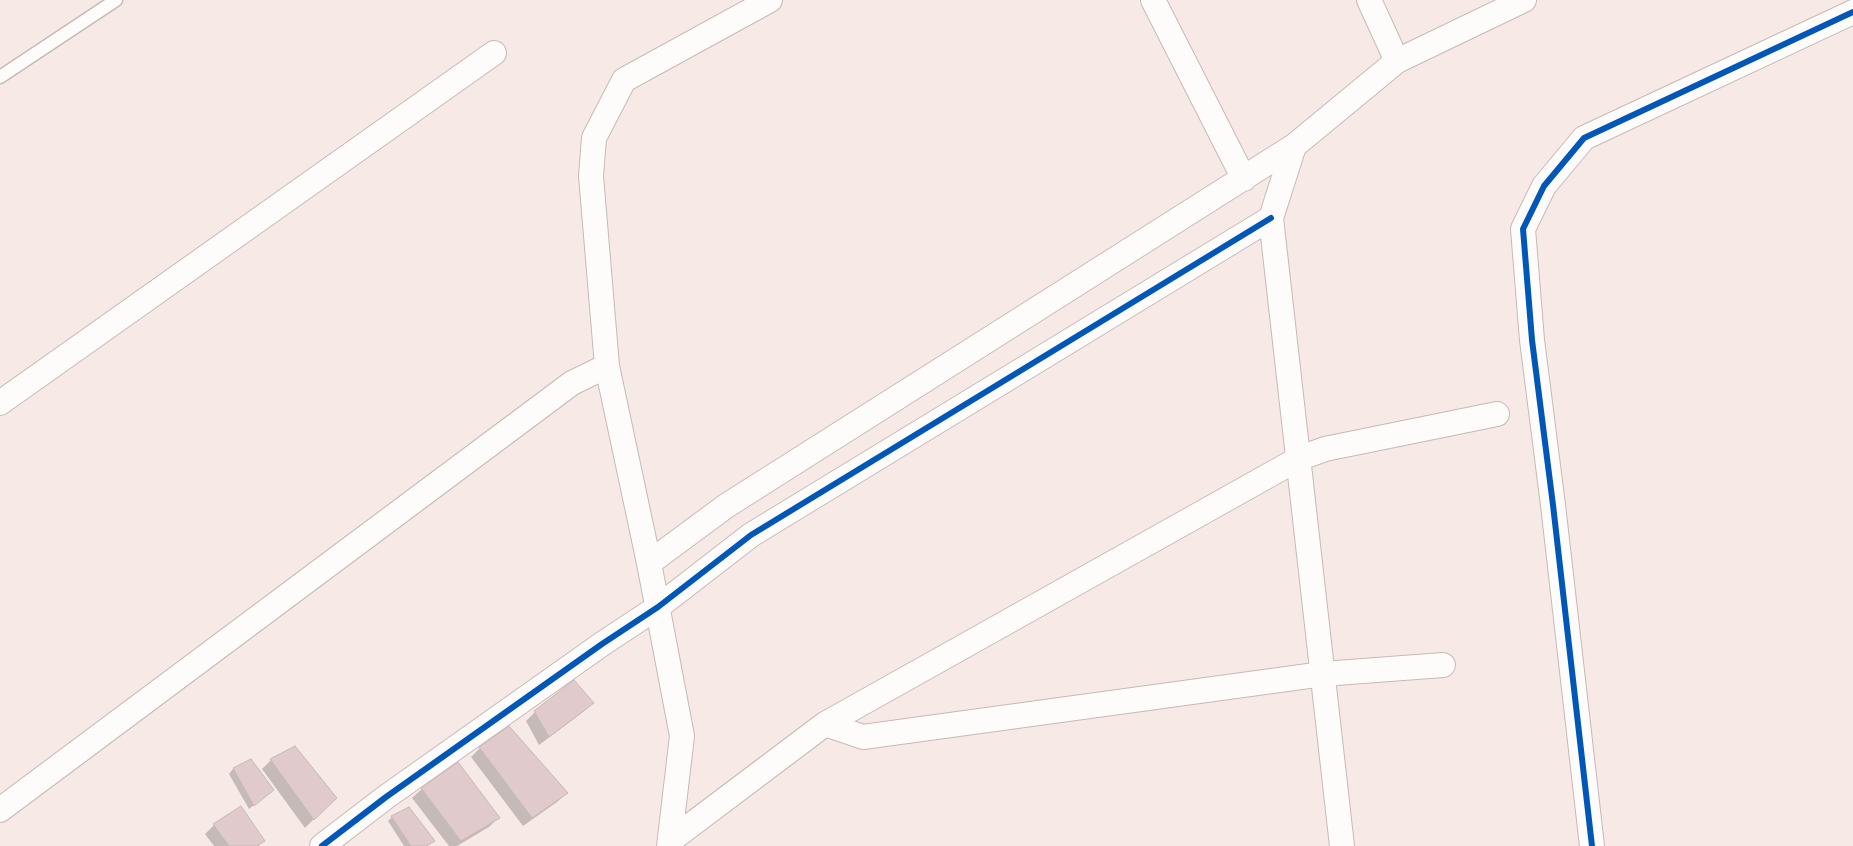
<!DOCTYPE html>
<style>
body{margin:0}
canvas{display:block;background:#f7e9e6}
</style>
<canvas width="1853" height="846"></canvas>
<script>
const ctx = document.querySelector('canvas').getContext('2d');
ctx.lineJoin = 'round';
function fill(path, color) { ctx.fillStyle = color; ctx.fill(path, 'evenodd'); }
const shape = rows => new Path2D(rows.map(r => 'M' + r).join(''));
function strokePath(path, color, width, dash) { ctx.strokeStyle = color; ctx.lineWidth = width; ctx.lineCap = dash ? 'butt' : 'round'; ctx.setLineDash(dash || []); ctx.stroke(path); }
fill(shape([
 [592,703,583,712,539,745,526,721,535,712],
 [509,727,566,793,557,802,523,826,471,757,480,748],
 [271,760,335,798,305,828,262,769],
 [251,761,268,794,249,809,229,774,233,769],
 [458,764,498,818,489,827,457,846,449,846,412,798,422,789],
 [392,817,433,841,427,846,404,846,388,821],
 [214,825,263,841,258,846,214,846,205,834]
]), '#0003');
const building = shape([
 [574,680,594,703,549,737,534,711,574,680],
 [509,726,568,793,532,818,479,747,509,726],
 [295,746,337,798,314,820,270,759,295,746],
 [251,759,274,790,254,806,233,768,251,759],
 [458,762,500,818,461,841,421,788,458,762],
 [241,806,265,841,257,846,229,846,213,824,241,806],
 [409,807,435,841,426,846,411,846,391,816,409,807]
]);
fill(building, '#e0cacb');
strokePath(building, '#c4b9b9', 1);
const service = shape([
 [0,77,116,0]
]);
const minor = shape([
 [1153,0,1244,179],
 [1369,0,1397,61],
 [1294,146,1271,218,1342,846],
 [0,403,494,53],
 [649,563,726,506,1294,146,1397,61,1524,0],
 [825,724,863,737,1323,674,1443,665],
 [0,810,572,383,607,366],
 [671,840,825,724,1298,459,1325,449,1497,414],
 [322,846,386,797,602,644,658,607,751,535,1271,218],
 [669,846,682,736,649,563,607,366,591,176,594,138,624,80,770,0],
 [1592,846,1553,505,1532,340,1523,229,1544,186,1584,138,1853,12]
]);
strokePath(service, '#c5bab8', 15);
strokePath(minor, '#c5bab8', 26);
strokePath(service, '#fefcfb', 12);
strokePath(minor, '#fefcfb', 24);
strokePath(shape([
 [322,846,386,797,602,644,658,607,751,535,1271,218],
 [1592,846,1553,505,1532,340,1523,229,1544,186,1584,138,1853,12]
]), '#0057b8', 6);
</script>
